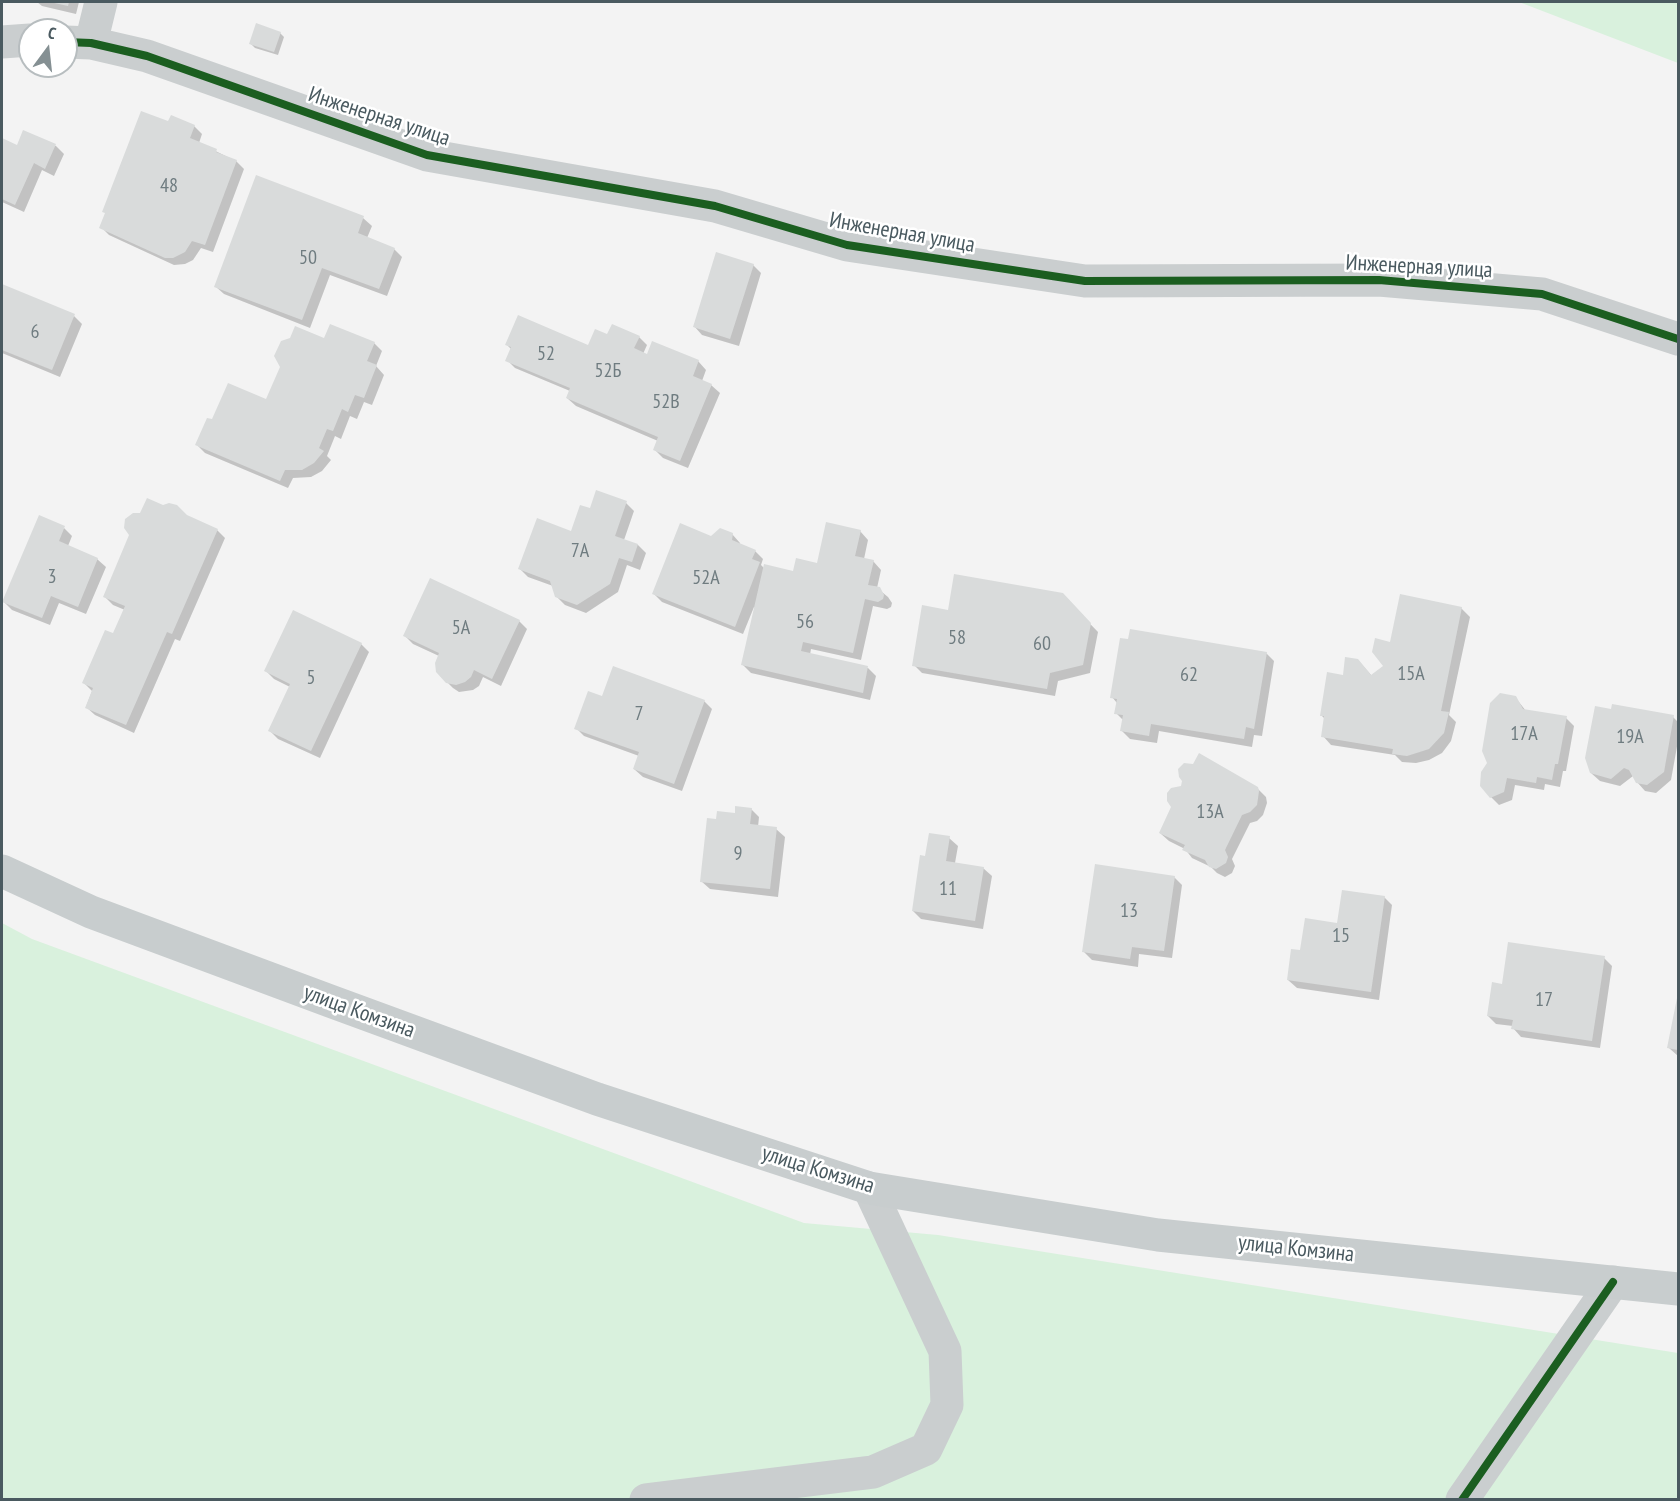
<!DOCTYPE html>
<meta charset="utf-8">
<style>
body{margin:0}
#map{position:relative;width:1680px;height:1501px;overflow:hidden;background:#f3f3f3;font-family:"PT Sans Narrow",sans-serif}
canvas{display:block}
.frame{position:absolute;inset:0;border:3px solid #4a5a60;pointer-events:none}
.north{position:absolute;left:18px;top:18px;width:60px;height:60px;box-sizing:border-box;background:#fff;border:2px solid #b7bdbf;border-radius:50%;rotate:15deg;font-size:16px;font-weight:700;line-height:24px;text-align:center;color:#4a5a60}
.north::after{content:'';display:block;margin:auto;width:21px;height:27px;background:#859093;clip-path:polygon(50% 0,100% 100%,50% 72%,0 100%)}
</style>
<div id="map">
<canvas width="1680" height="1501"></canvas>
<div class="frame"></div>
<div class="north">С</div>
</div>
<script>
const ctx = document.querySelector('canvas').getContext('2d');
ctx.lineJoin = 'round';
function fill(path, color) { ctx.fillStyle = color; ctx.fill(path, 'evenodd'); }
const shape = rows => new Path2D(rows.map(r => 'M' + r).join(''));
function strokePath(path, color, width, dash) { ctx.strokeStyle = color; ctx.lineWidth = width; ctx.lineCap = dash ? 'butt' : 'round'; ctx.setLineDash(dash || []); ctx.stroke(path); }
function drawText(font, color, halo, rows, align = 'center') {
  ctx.font = font + ' "PT Sans Narrow",sans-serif'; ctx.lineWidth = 5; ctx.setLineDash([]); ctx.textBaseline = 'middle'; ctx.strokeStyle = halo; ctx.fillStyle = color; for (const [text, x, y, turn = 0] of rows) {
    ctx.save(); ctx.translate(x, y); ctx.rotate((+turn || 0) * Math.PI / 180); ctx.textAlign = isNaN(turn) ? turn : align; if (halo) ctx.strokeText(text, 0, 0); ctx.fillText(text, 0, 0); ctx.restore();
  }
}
fill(shape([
 [1519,2,1678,2,1678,63],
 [2,923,32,939,804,1223,938,1235,1678,1353,1678,1499,2,1499]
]), '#d9f1dd');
fill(shape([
 [37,2,79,2,76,14,42,6],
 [280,33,284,37,278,55,255,48,251,44],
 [169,123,194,126,202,134,199,143,236,161,244,169,213,252,201,248,193,260,185,264,174,265,109,235,101,227],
 [24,132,56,146,64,154,54,176,42,170,24,212,2,202,2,140,17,147],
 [363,218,372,226,367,238,394,249,402,257,387,296,330,275,310,328,224,294,215,286],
 [753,265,761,273,739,346,702,335,694,326],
 [2,286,74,316,82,324,60,377,2,353],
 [608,336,639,337,647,345,643,354,698,361,706,370,702,381,711,385,720,393,688,468,663,458,655,450,658,441,576,406,567,398,570,391,515,368,507,360,511,349,507,345,589,347],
 [325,340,374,343,382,351,376,366,384,375,372,405,364,402,357,419,350,416,341,439,335,436,327,456,331,460,322,471,311,477,293,478,288,488,205,453,197,445,213,421,267,401],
 [626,503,634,511,624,540,638,545,646,553,640,570,627,565,618,592,586,613,565,605,556,596,553,586,528,577,520,569,572,533,591,510],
 [64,528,72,536,68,546,97,559,106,567,86,614,59,603,50,625,12,610,4,602],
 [217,530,225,538,180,641,175,639,134,733,95,715,86,707,92,691,84,683,113,635,125,610,113,605,105,597],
 [860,531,868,540,864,559,873,561,881,570,877,588,888,597,892,603,891,607,887,609,873,606,861,660,811,649,810,655,868,668,876,676,870,700,751,673,743,665,755,608,754,607,743,634,662,602,654,594,711,537,732,534,740,543,740,545,755,551,763,559,761,565,764,568,794,572,818,565],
 [1062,595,1098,632,1090,673,1058,681,1055,696,922,673,914,665,949,612],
 [1461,608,1470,617,1449,715,1456,722,1451,741,1442,753,1429,760,1416,763,1402,762,1395,755,1331,745,1323,736,1325,719,1321,715,1344,677,1358,660,1372,676,1385,667,1391,644],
 [519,621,527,629,501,686,483,677,479,686,473,690,459,692,453,688,444,679,439,656,413,644,405,636],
 [1129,641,1266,653,1274,661,1262,736,1254,735,1252,747,1159,731,1157,743,1130,739,1122,731,1124,721,1116,713,1117,703,1112,697],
 [361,644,369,652,320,758,278,739,270,731,290,687,274,679,266,671],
 [1515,697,1526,711,1566,718,1574,726,1566,771,1563,771,1560,787,1545,784,1544,790,1515,785,1512,800,1499,805,1491,797,1489,764],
 [704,701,712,709,682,791,643,777,634,769,639,756,584,736,576,728],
 [1612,711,1673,717,1678,722,1678,741,1671,780,1656,793,1645,791,1637,782,1633,776,1620,786,1600,781,1591,773],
 [1257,788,1266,797,1267,803,1263,815,1257,821,1250,823,1232,859,1235,866,1232,873,1225,877,1217,873,1211,867,1192,858,1185,849,1169,841,1160,833],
 [751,809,759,817,758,827,776,829,785,837,778,897,710,889,701,881,717,820],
 [949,838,958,846,955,863,983,868,992,876,983,929,921,919,913,911,927,858],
 [1174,877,1182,885,1172,958,1139,954,1138,967,1092,960,1084,952],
 [1384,897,1392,905,1379,1000,1297,988,1288,980,1301,952,1338,925],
 [1604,958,1612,966,1600,1048,1521,1037,1513,1028,1513,1026,1496,1024,1488,1016,1503,985],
 [1678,1000,1678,1056,1669,1048]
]), '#0003');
fill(shape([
 [50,2,69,2,68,6],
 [256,23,281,32,274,52,249,44],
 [141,111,168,121,171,115,195,125,190,138,217,149,216,152,237,160,205,245,192,241,185,252,173,258,165,258,99,228,105,213,102,212],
 [23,130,56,144,45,169,34,163,15,205,2,199,2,138,17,145],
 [256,175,364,216,358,233,395,248,379,289,322,268,302,320,214,287],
 [716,252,754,264,730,339,693,327],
 [2,284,75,314,52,370,2,350],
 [518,315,588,345,595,329,607,334,612,324,640,336,634,348,647,354,652,341,699,360,693,376,712,384,680,461,653,450,658,437,566,398,570,388,505,361,511,347,505,345],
 [330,324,375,342,367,361,377,365,364,398,355,395,348,412,342,409,333,431,327,429,319,448,324,451,314,463,302,470,285,470,280,481,195,445,207,418,212,419,228,383,266,399,280,367,274,356,281,341,290,338,295,326,324,338],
 [596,490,627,501,615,536,638,544,632,562,619,558,610,584,577,605,555,597,550,581,518,569,537,518,571,531,580,505,590,508],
 [147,498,163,505,169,503,177,505,187,515,218,529,172,634,167,632,126,725,85,708,93,688,82,683,105,630,113,633,125,606,103,597,129,535,124,528,125,519,133,513,140,513],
 [39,515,65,526,59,541,98,558,78,607,51,596,42,618,2,602],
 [826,522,861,530,855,556,874,560,868,585,880,587,884,595,883,599,878,602,865,599,853,653,803,642,801,651,868,666,863,693,741,665,764,564,793,571,796,558,817,563],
 [680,523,711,536,720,528,733,533,732,540,756,550,752,559,760,562,735,627,652,594],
 [954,574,1063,593,1091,623,1083,665,1050,673,1047,689,912,666,922,605,948,610],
 [430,578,520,620,492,679,474,670,471,677,465,682,456,685,446,683,436,672,435,663,439,653,403,636],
 [1400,594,1462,607,1441,711,1449,712,1444,733,1429,749,1407,756,1392,754,1393,749,1321,737,1324,716,1320,716,1327,672,1343,675,1345,657,1358,659,1371,675,1383,666,1372,652,1375,638,1390,642],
 [293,610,362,643,311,751,268,731,290,684,264,671],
 [1130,629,1267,652,1254,729,1246,727,1244,739,1151,724,1149,736,1120,731,1123,715,1114,714,1117,699,1110,698,1120,638,1128,639],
 [613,666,705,700,674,784,633,769,639,752,574,729,588,691,602,696],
 [1500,693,1516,696,1523,709,1567,716,1558,764,1555,764,1552,780,1537,777,1536,783,1507,778,1504,792,1490,798,1480,786,1481,772,1487,763,1482,751,1490,703],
 [1612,704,1674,715,1664,772,1647,785,1636,783,1629,770,1624,768,1611,779,1590,773,1585,758,1595,706,1611,709],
 [1199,753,1258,787,1259,791,1257,805,1250,812,1242,815,1225,850,1228,857,1226,863,1216,869,1209,867,1205,860,1182,850,1185,845,1159,833,1171,807,1167,801,1167,793,1171,788,1181,786,1182,781,1179,777,1178,769,1184,763,1193,764],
 [735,806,752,808,750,824,777,827,770,889,700,882,707,818,716,819,717,811,735,813],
 [929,833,950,836,946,861,984,867,975,921,912,911,920,855,925,856],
 [1095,864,1175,876,1164,951,1132,947,1130,959,1082,952],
 [1342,890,1385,896,1371,992,1287,980,1291,949,1300,950,1305,918,1337,923],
 [1508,942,1605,956,1592,1041,1511,1029,1513,1020,1487,1016,1492,982,1502,984],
 [1677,998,1678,998,1678,1050,1667,1048]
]), '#d9dbdb');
strokePath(shape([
 [2,42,30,40],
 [66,42,91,43,147,56,427,155,715,206,847,245,1085,281,1379,280,1542,294,1678,339],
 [91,43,101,2],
 [646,1500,873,1472,926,1449,947,1405,945,1351,869,1188],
 [1462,1500,1613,1282]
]), '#cacecf', 33);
strokePath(shape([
 [2,871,91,912,330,1001,597,1099,869,1188,1158,1235,1678,1289]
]), '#c8cdce', 33);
strokePath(shape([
 [66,42,91,43,147,56,427,155,715,206,847,245,1085,281,1379,280,1542,294,1678,339],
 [1462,1500,1613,1282]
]), '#1b5e20', 8);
drawText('20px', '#6f7c80', null, [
 ["48",169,186],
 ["50",308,258],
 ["6",35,332],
 ["52",546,354],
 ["52Б",608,371],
 ["52В",666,402],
 ["7А",580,551],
 ["3",52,577],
 ["52А",706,578],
 ["56",805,622],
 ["5А",461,628],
 ["58",957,638],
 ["60",1042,644],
 ["15А",1411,674],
 ["62",1189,675],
 ["5",311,678],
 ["7",639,714],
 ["17А",1524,734],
 ["19А",1630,737],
 ["13А",1210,812],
 ["9",738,854],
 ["11",948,889],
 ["13",1129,911],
 ["15",1341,936],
 ["17",1544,1000]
]);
drawText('22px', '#4a5a60', '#fff', [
 ["Инженерная улица",379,117,18],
 ["Инженерная улица",902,233,10],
 ["Инженерная улица",1419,267,3],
 ["улица Комзина",359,1012,20],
 ["улица Комзина",818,1170,17],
 ["улица Комзина",1296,1249,6]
]);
</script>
